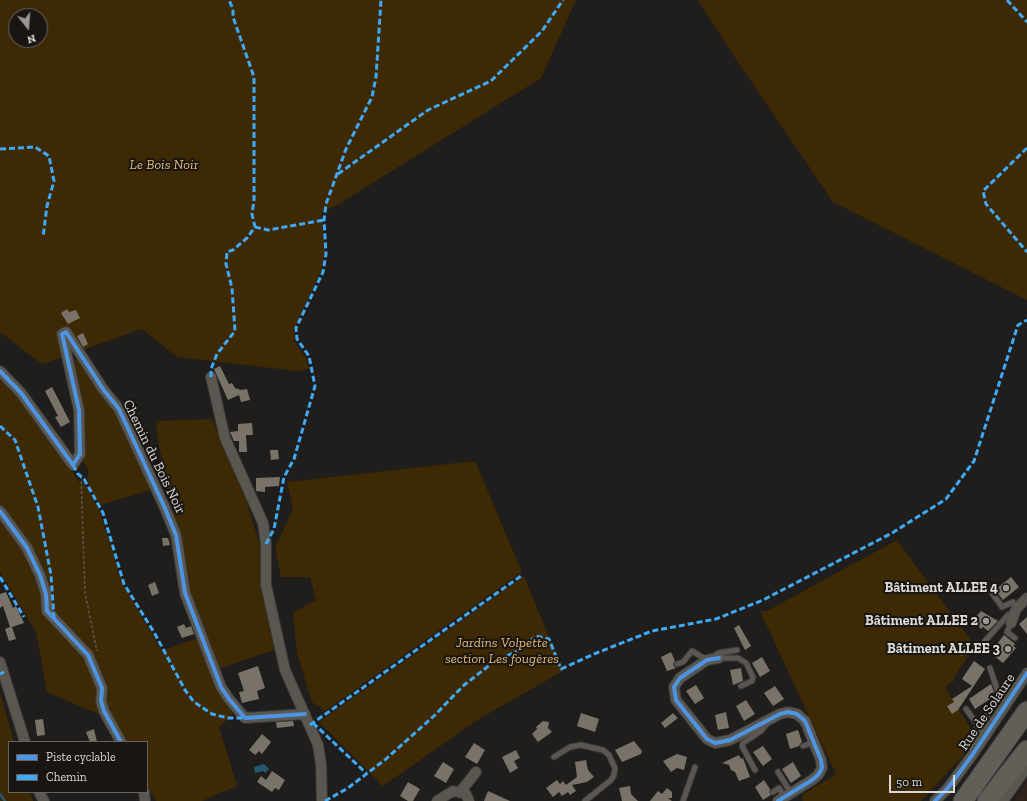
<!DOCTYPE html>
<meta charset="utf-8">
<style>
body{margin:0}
#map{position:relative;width:1027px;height:801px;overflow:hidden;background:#201e1c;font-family:"Zilla Slab",serif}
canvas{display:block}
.legend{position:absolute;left:8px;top:741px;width:140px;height:52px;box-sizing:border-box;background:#181512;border:1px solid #666361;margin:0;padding:5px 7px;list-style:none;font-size:12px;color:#dbd9d7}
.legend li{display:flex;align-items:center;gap:8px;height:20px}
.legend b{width:20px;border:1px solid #666361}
.north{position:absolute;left:8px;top:8px;width:40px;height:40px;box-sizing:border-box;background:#181512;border:1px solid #666361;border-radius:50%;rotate:163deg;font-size:11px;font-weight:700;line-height:16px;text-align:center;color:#dbd9d7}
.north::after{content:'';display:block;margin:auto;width:14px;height:18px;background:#9a9896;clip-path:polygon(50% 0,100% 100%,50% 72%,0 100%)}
.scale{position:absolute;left:889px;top:775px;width:66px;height:18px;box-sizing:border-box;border:2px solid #dbd9d7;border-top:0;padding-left:5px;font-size:12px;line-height:14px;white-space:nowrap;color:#dbd9d7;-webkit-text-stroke:3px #181512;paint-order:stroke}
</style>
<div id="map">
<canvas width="1027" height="801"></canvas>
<ul class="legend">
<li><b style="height:5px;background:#4d94e3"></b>Piste cyclable</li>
<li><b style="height:5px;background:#3fa9f5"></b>Chemin</li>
</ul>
<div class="north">N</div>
<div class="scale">50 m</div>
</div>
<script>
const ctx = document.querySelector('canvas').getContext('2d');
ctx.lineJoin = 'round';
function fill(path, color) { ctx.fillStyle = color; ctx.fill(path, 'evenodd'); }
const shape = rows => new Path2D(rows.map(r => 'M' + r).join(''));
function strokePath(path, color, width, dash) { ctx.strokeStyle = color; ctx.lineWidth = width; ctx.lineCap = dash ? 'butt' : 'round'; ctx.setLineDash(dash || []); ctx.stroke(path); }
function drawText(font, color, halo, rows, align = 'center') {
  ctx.font = font + ' "Zilla Slab",serif'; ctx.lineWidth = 4; ctx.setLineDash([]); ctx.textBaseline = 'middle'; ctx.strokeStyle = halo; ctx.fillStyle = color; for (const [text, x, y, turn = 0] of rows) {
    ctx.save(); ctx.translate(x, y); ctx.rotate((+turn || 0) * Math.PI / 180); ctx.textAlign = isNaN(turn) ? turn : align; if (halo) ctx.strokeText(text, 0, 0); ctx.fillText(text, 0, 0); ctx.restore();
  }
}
fill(shape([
 [1027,781,1027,801,1015,801]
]), '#30211b');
fill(shape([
 [0,0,576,0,541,78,339,204,321,213,325,253,321,271,294,329,294,341,306,358,309,369,297,371,177,357,142,329,42,364,0,332],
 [16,16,40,16,40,40,16,40],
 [698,0,1027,0,1027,300,833,202,734,56],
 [81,358,117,409,153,489,101,505,91,490,87,479,89,472,82,459,72,362],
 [0,374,22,399,72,470,78,481,84,483,100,512,123,585,162,651,200,637,236,711,219,727,237,786,202,801,156,801,147,785,147,742,124,742,106,717,47,692,36,632,0,572],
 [212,419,239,479,260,545,262,580,276,649,216,670,187,586,178,536,179,524,175,519,171,505,158,440,156,421],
 [475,461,522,572,325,711,312,702,297,653,293,613,316,600,310,577,281,577,275,548,293,509,287,482],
 [897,540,975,646,954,677,955,680,945,687,971,729,963,756,921,801,803,801,802,795,836,774,760,611,767,611],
 [524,576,563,671,479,719,383,786,319,722],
 [0,692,14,742,9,742,9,792,29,792,33,801,0,801]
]), '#3d2904');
fill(shape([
 [264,764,269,769,265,773,263,771,255,773,254,767]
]), '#25586d');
strokePath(shape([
 [0,794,5,801]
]), '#25586d', 2.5);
fill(shape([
 [67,309,69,312,76,310,80,318,68,324,61,313],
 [83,333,88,344,83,347,77,336],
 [220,366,229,384,232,383,235,388,241,390,247,389,250,400,241,402,239,395,228,400,214,369],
 [52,387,70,422,61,427,55,417,58,416,45,391],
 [252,423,253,435,246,435,247,452,239,452,239,441,234,441,230,432,238,431,238,424],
 [270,450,278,450,279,459,271,460],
 [280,477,279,486,265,487,265,492,256,491,256,478],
 [162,538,168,538,170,545,163,546],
 [1011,577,1019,587,1003,600,995,590],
 [155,582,159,593,152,596,148,585],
 [6,592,13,608,16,606,24,623,12,627,16,639,9,641,5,629,10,627,3,606,0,608,0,594],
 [981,611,998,621,988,631,983,627,981,629,972,621],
 [1027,617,1027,634,1019,624],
 [184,624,186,628,191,626,194,634,182,638,177,627],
 [739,625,751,646,745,650,734,628],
 [1004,635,1015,644,1013,646,1016,648,1003,663,993,655,999,646,997,644],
 [961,643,967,646,962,656,956,652],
 [671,652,675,661,673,665,676,668,667,671,661,657],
 [762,657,770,671,760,677,752,663],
 [974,661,985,669,958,710,952,714,947,706,954,702,952,699,972,686,962,679],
 [258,666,265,688,257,691,259,699,242,703,239,692,244,691,238,673],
 [741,668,743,681,733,685,730,670],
 [991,684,994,692,990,694,990,699,975,709,969,699],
 [696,685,704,698,695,704,686,691],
 [775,686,784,699,773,706,764,693],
 [746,700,755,714,744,721,736,706],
 [726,712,729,728,718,730,715,715],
 [581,713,599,719,595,732,577,726],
 [673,713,678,718,665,728,661,723],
 [43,719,45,735,37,736,35,720],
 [293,721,294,726,277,728,276,722],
 [543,721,549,722,548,728,552,732,538,742,532,734,537,729,536,727],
 [94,729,97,742,90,742,86,732],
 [798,730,802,742,799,746,790,749,786,734],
 [262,734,271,742,262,754,259,751,255,755,249,750],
 [634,741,642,751,641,754,622,762,615,750],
 [474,743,485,750,477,764,465,757],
 [763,746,772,759,763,766,753,752],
 [516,750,520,758,514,761,518,768,510,773,502,757],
 [677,754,687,757,684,770,677,768,671,772,663,761],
 [739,755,741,759,743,758,750,777,739,781,735,772,731,770,729,765,722,763],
 [586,760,588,770,594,777,587,782,572,785,576,791,570,795,568,792,562,796,559,792,553,797,546,788,557,780,560,784,563,781,566,785,577,777,575,762],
 [443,762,454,769,446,783,434,776],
 [793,762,801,776,791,783,782,769],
 [272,771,285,780,279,790,275,788,272,792,257,782,261,776,266,780],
 [764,780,770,789,771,795,763,800,755,787],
 [408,782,420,789,413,801,408,801,400,796],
 [630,786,631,794,638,801,622,801,619,788],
 [667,788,672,792,672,798,668,798,672,801,650,801,658,791,662,794],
 [488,791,510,801,484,801]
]), '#797268');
const lane = shape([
 [990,590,1002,607,1013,602],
 [1011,623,1007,632,1015,638],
 [978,649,1008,615],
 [719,658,738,658,746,663,753,677,752,681,741,686],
 [677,664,683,662,692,651,707,660,719,653,737,650],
 [966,709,977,724],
 [984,722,998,692,990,668],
 [803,746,814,742],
 [554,757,570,747,581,745,603,750,609,755,615,768,614,775,611,780,585,801],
 [755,770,742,746,743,743,761,731,766,725,766,722],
 [778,772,791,793],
 [773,792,779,788,784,797],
 [683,801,695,767]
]);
const street = shape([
 [0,371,21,393,73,465,80,454,79,410,62,334,66,332,103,389,119,409,164,506,176,535,185,593,221,687,229,699,245,718,305,714],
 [211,377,225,438,263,523,266,544,266,585,285,670,318,745,321,764,322,801],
 [0,511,27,548,40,575,46,594,47,611,88,655,102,688,101,701,104,711,121,742],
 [1011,623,1016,609,1027,598],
 [719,658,707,660,680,678,674,687,676,700,707,739,715,743,730,740,780,714,788,712,797,714,805,721,821,760,822,768,818,775,812,780,778,801],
 [0,662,25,742],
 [975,749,973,740,984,722],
 [461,791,476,772],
 [39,792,44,801],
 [144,792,145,801],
 [437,801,453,791,466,794,469,801],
 [935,801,948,788,973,754,1027,673],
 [1003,801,1027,767]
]);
const highway = shape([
 [963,801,1027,711],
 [987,801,1027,750]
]);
strokePath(lane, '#393837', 7);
strokePath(street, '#393837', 12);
strokePath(highway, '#393837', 21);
strokePath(shape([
 [81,476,85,593,97,651]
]), '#595854', 1.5, [3, 2]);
strokePath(lane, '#5a5751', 5);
strokePath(street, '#5a5751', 10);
strokePath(highway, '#615f58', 19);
strokePath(shape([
 [1007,0,1027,22],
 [1027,148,983,191,986,204,1027,252],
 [0,149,35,147,49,156,54,181,47,206,43,237],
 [338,174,428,110,491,81,542,31,563,0],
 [255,227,268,230,324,220],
 [211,377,211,369,217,354,235,331,232,288,226,264,227,252,233,250,247,238,255,227,252,214,254,200,254,77,233,17,233,9,229,0],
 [0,426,15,440,38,507,51,575,54,618],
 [73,465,78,474,84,479,103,513,124,584,155,634,185,690,194,702,212,714,228,718,245,718],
 [266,544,274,529,284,477,294,459,315,386,309,356,297,339,296,328,323,272,326,254,324,220,326,204,346,149,372,97,376,77,381,0],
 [0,577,24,617],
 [0,674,4,672],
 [313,723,366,773],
 [310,725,521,576],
 [325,801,348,788,386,759,435,715,463,686,491,664,521,649,536,636,549,639,561,669,594,654,652,631,716,619,763,600,892,533,946,499,974,461,1018,325,1027,320]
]), '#3fa9f5', 3, [6, 3]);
strokePath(shape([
 [0,371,21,393,73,465,80,454,79,410,62,334,66,332,103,389,119,409,164,506,176,535,185,593,221,687,229,699,245,718,305,714],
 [0,511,27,548,40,575,46,594,47,611,88,655,102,688,101,701,104,711,121,742],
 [719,658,707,660,680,678,674,687,676,700,707,739,715,743,730,740,780,714,788,712,797,714,805,721,821,760,822,768,818,775,812,780,778,801],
 [935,801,948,788,973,754,1027,673]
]), '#4d94e3', 4);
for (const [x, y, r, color] of [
 [1006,588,4,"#9a9896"],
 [986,621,4,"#9a9896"],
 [1008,649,4,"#9a9896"]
]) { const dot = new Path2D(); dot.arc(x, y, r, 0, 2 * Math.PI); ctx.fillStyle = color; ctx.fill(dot); strokePath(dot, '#181512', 1.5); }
drawText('italic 14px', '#e2b974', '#181512', [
 ["Le Bois Noir",164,165],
 ["Jardins Volpette",502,643],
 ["section Les fougères",502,659]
]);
drawText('14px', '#dbd9d7', '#181512', [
 ["Chemin du Bois Noir",154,457,64],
 ["Rue de Solaure",987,712,-56]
]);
drawText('bold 14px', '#dbd9d7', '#181512', [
 ["Bâtiment ALLEE 4",998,588],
 ["Bâtiment ALLEE 2",978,621],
 ["Bâtiment ALLEE 3",1000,649]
], 'right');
</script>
